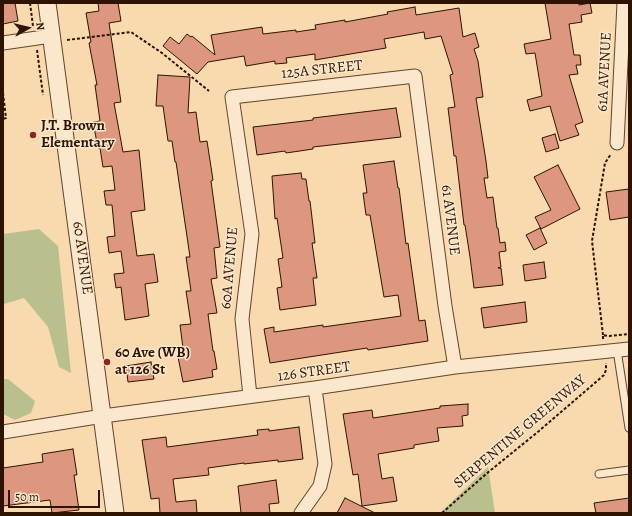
<!DOCTYPE html>
<style>
body{margin:0}
#map{position:relative;width:632px;height:516px;overflow:hidden;background:#f9daaf;font-family:Alegreya,serif}
canvas{display:block}
.frame{position:absolute;inset:0;border:4px solid #2e1300;pointer-events:none}
.north{position:absolute;left:8px;top:8px;width:40px;height:40px;-webkit-text-stroke:3px #fbe7cb;paint-order:stroke;rotate:82deg;font-size:11px;font-weight:700;line-height:16px;text-align:center;color:#2e1300}
.north::after{content:'';display:block;margin:auto;width:14px;height:18px;background:#2e1300;clip-path:polygon(50% 0,100% 100%,50% 72%,0 100%)}
.scale{position:absolute;left:8px;top:490px;width:92px;height:18px;box-sizing:border-box;border:2px solid #2e1300;border-top:0;padding-left:5px;font-size:12px;line-height:14px;white-space:nowrap;color:#2e1300;-webkit-text-stroke:3px #fbe7cb;paint-order:stroke}
</style>
<div id="map">
<canvas width="632" height="516"></canvas>
<div class="frame"></div>
<div class="north">N</div>
<div class="scale">50 m</div>
</div>
<script>
const ctx = document.querySelector('canvas').getContext('2d');
ctx.lineJoin = 'round';
function fill(path, color) { ctx.fillStyle = color; ctx.fill(path, 'evenodd'); }
const shape = rows => new Path2D(rows.map(r => 'M' + r).join(''));
function strokePath(path, color, width, dash) { ctx.strokeStyle = color; ctx.lineWidth = width; ctx.lineCap = dash ? 'butt' : 'round'; ctx.setLineDash(dash || []); ctx.stroke(path); }
function drawText(font, color, halo, rows, align = 'center') {
  ctx.font = font + ' Alegreya,serif'; ctx.lineWidth = 3; ctx.setLineDash([]); ctx.textBaseline = 'middle'; ctx.strokeStyle = halo; ctx.fillStyle = color; for (const [text, x, y, turn = 0] of rows) {
    ctx.save(); ctx.translate(x, y); ctx.rotate((+turn || 0) * Math.PI / 180); ctx.textAlign = isNaN(turn) ? turn : align; if (halo) ctx.strokeText(text, 0, 0); ctx.fillText(text, 0, 0); ctx.restore();
  }
}
fill(shape([
 [39,229,58,246,71,373,59,367,48,327,24,298,4,304,3,307,3,234],
 [3,379,8,379,35,401,31,413,15,420,3,414],
 [488,467,495,513,440,513]
]), '#bac08d');
const building = shape([
 [3,3,15,3,18,21,3,24,3,3],
 [98,3,118,3,121,21,109,23,121,102,114,103,123,152,139,150,145,210,131,212,137,256,154,254,158,282,145,284,149,316,125,320,121,287,116,288,114,274,124,273,121,251,109,253,107,237,115,236,112,205,106,205,104,191,115,190,112,166,103,167,100,148,98,148,93,122,100,121,95,85,97,85,89,43,91,42,86,13,99,11,98,3],
 [545,3,579,3,579,5,590,3,592,13,581,15,582,22,569,24,574,55,580,55,581,65,576,65,578,74,569,75,583,122,575,125,579,135,560,141,550,106,530,111,527,100,542,96,535,53,526,54,524,44,551,39,545,3],
 [415,7,416,15,459,8,463,37,475,33,479,47,474,49,478,61,483,97,476,98,486,161,488,178,484,178,487,198,493,197,497,228,498,228,500,243,505,242,506,251,499,252,501,267,498,268,501,268,503,285,474,288,470,257,465,225,464,225,456,156,454,156,448,108,455,107,450,75,453,74,441,36,425,39,424,32,384,39,386,48,315,60,315,54,286,58,287,63,275,64,275,61,246,66,244,56,208,62,197,74,163,46,170,37,179,44,187,34,191,37,192,36,215,55,211,35,262,27,263,34,296,30,296,32,316,29,315,25,345,20,345,22,388,14,387,12,415,7],
 [158,75,190,77,188,113,196,112,200,142,207,141,213,180,211,181,220,247,214,248,217,278,211,279,217,313,208,314,213,351,214,351,217,369,212,370,213,377,183,382,178,357,184,356,180,325,191,324,186,291,191,291,186,257,190,257,176,162,175,162,172,141,168,141,163,106,156,106,158,75],
 [396,108,401,137,313,147,313,149,286,153,285,151,257,155,253,127,313,120,313,118,396,108],
 [555,134,559,148,546,152,542,138,555,134],
 [394,161,398,188,399,188,406,244,408,243,419,321,425,320,428,341,368,350,367,348,270,363,264,329,274,327,274,332,323,325,323,327,401,316,398,295,384,297,370,215,366,215,363,193,367,193,363,165,394,161],
 [558,165,580,209,541,229,535,217,551,210,534,177,558,165],
 [301,173,302,179,306,179,309,201,310,201,315,243,312,243,317,278,313,278,316,305,280,310,277,288,282,287,278,259,283,258,277,218,275,219,272,176,301,173],
 [629,189,629,217,610,220,606,192,629,189],
 [540,228,547,243,534,250,526,235,540,228],
 [544,262,546,278,525,281,523,265,544,262],
 [525,302,527,322,484,328,481,308,525,302],
 [151,362,154,379,128,382,126,366,151,362],
 [468,404,468,415,462,416,463,426,437,428,439,441,414,445,414,448,378,454,382,479,393,477,397,501,362,506,358,474,353,475,343,414,372,410,373,418,440,408,440,406,468,404],
 [299,427,303,459,278,462,278,460,244,464,244,463,208,468,209,475,173,479,176,502,196,500,197,513,160,513,159,498,151,499,142,440,166,437,167,447,258,435,257,430,269,429,269,431,299,427],
 [73,449,77,475,74,475,79,510,52,513,50,500,3,506,3,468,43,462,42,454,73,449],
 [276,480,279,503,269,504,270,513,241,513,238,486,276,480],
 [345,498,375,513,337,513,345,498],
 [629,498,629,513,596,513,594,503,629,498]
]);
fill(building, '#dd977e');
strokePath(building, '#2e1300', 1);
const service = shape([
 [617,350,629,428],
 [599,474,629,470]
]);
const minor = shape([
 [3,43,51,36],
 [617,143,624,3],
 [250,396,242,319,252,234,232,97,415,76,445,306,455,367],
 [3,432,103,416,315,388,455,367,629,349],
 [301,513,320,486,325,464,315,388]
]);
const tertiary = shape([
 [47,3,115,513]
]);
strokePath(service, '#61452c', 9);
strokePath(minor, '#61452c', 15);
strokePath(tertiary, '#61452c', 19);
strokePath(shape([
 [30,3,33,26],
 [67,40,131,32,162,53,209,91],
 [37,50,43,95],
 [3,93,6,118,3,119],
 [603,335,592,241,605,163,611,154],
 [603,339,603,335,609,336,629,334],
 [442,513,486,474,539,431,604,375,606,370,606,363]
]), '#2e1300', 2, [3, 2]);
strokePath(service, '#fbe7cb', 7);
strokePath(minor, '#fbe7cb', 13);
strokePath(tertiary, '#fbe7cb', 17);
for (const [x, y, r, color] of [
 [33,135,4,"#8f2418"],
 [107,362,4,"#8f2418"]
]) { const dot = new Path2D(); dot.arc(x, y, r, 0, 2 * Math.PI); ctx.fillStyle = color; ctx.fill(dot); strokePath(dot, '#fbe7cb', 1.5); }
drawText('15px', '#2e1300', '#fbe7cb', [
 ["125A STREET",322,70,-6],
 ["61A AVENUE",605,72,-87],
 ["61 AVENUE",450,220,83],
 ["60 AVENUE",82,258,82],
 ["60A AVENUE",230,268,-85],
 ["126 STREET",314,372,-8],
 ["SERPENTINE GREENWAY",520,432,-40]
]);
drawText('bold 15px', '#2e1300', '#fbe7cb', [
 ["J.T. Brown",41,126],
 ["Elementary",41,143],
 ["60 Ave (WB)",115,353],
 ["at 126 St",115,370]
], 'left');
</script>
